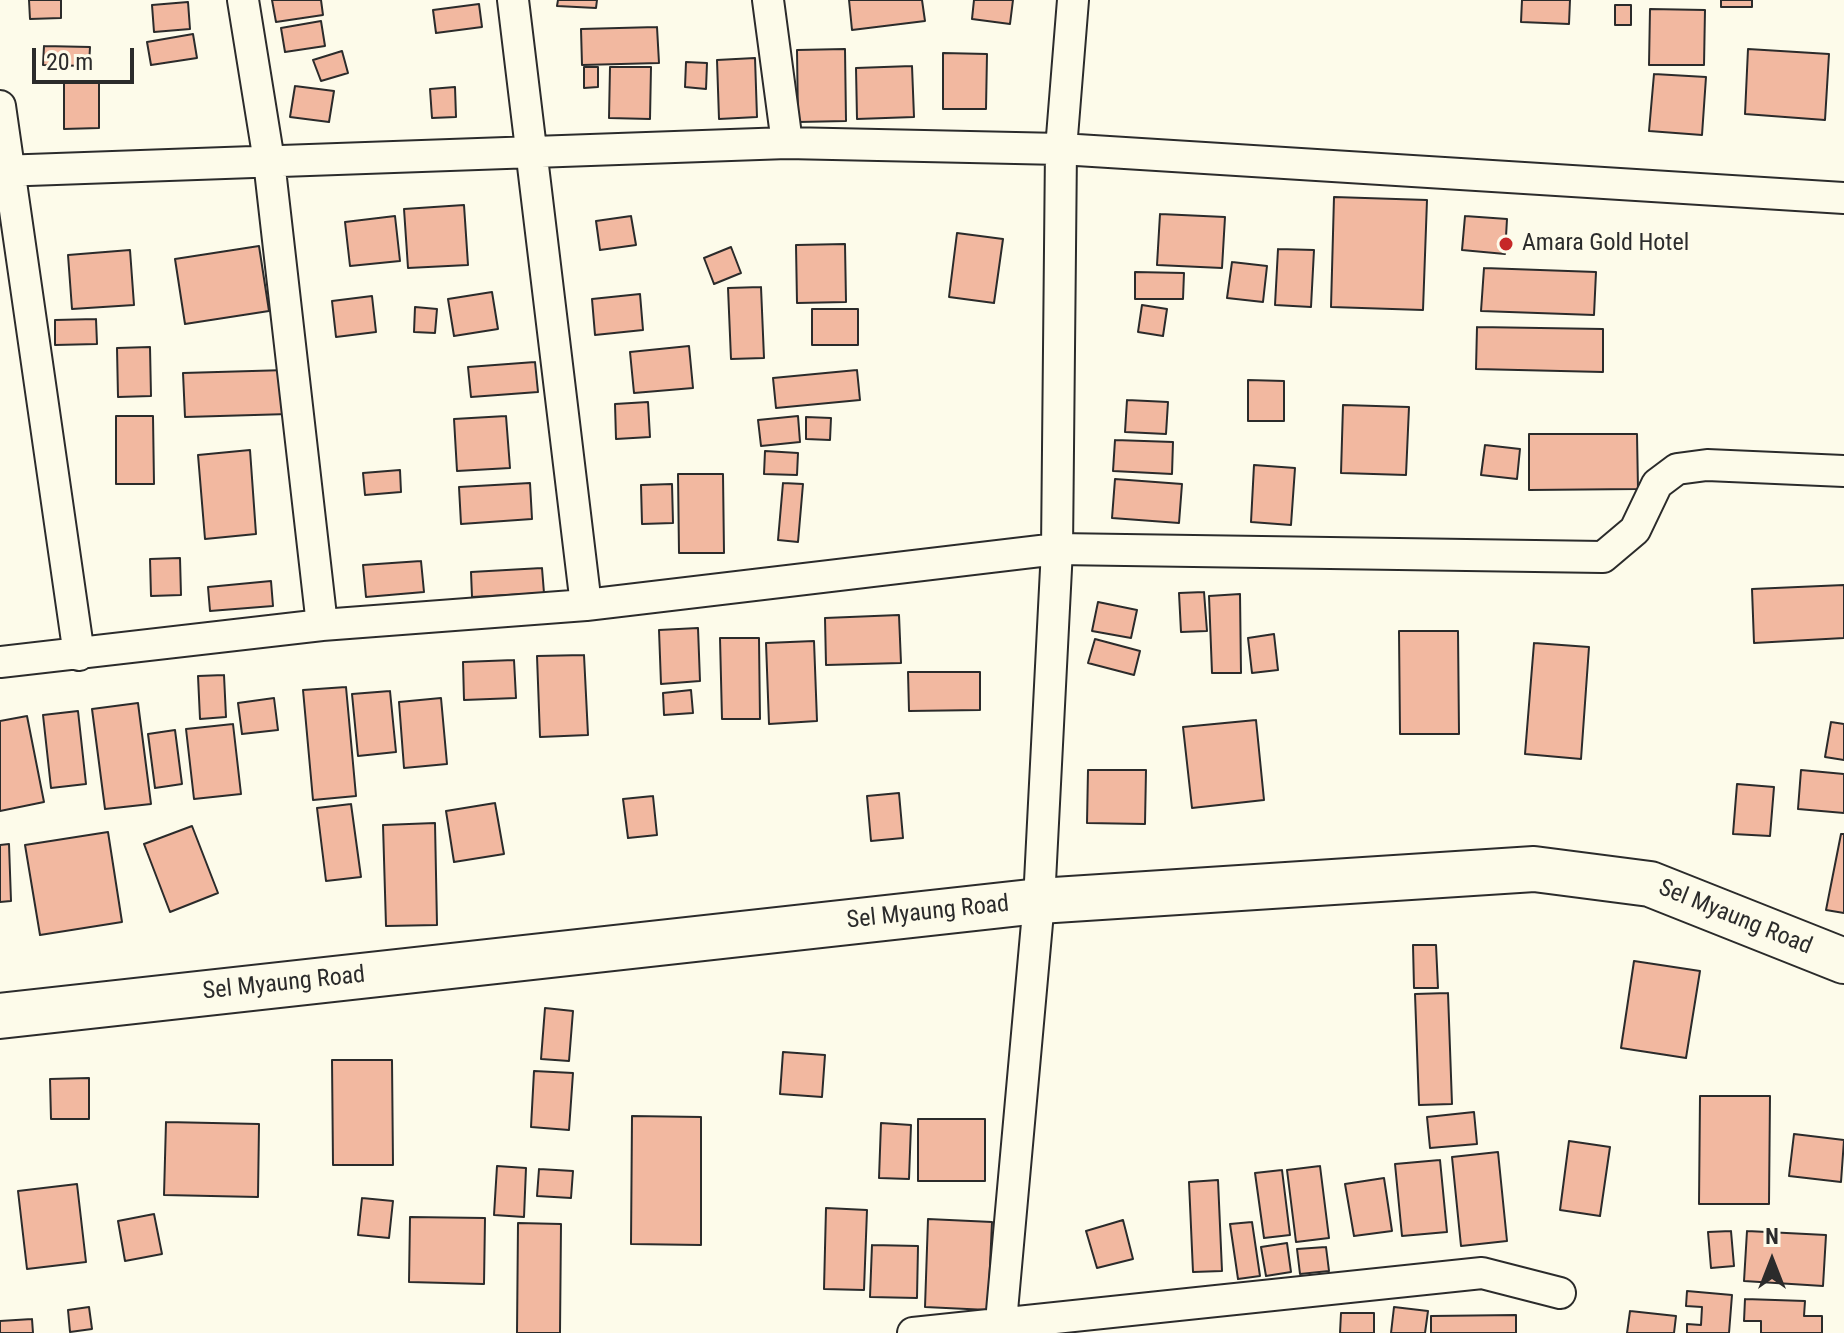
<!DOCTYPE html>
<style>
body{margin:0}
#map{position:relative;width:1844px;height:1333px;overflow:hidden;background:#fdfbea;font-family:"Roboto Condensed",sans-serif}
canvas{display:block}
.north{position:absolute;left:1732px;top:1221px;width:80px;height:80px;-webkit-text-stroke:6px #fdfbea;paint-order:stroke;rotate:0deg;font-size:22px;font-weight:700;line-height:32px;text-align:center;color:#2b2b2b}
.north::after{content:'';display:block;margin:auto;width:28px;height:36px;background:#2b2b2b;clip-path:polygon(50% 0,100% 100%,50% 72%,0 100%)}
.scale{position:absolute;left:32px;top:48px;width:102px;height:36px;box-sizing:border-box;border:4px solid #2b2b2b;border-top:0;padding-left:10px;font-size:24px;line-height:28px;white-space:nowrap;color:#2b2b2b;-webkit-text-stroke:6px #fdfbea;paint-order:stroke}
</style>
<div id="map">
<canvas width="1844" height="1333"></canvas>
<div class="north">N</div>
<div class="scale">20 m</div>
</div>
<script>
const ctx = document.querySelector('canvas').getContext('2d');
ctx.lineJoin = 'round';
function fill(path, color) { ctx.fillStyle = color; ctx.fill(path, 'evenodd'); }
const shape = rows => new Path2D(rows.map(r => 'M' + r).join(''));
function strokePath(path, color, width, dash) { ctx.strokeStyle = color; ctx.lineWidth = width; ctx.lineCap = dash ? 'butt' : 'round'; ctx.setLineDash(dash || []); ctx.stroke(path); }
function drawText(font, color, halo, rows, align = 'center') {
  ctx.font = font + ' "Roboto Condensed",sans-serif'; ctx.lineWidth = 6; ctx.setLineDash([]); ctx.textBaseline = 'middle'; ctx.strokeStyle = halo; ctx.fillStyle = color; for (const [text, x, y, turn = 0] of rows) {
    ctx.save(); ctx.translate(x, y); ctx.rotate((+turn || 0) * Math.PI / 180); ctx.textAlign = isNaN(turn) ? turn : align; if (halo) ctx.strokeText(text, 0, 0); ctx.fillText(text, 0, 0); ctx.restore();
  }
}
const building = shape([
 [29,0,61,0,61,18,30,19,29,0],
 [272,0,321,0,323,15,276,22,272,0],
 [558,0,597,0,596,8,557,6,558,0],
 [849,0,922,0,925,21,852,30,849,0],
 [974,0,1013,0,1010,24,972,19,974,0],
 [1522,0,1570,0,1569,24,1521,22,1522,0],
 [1721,0,1752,0,1752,7,1721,7,1721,0],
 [188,2,190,29,154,32,152,5,188,2],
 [479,4,482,27,436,33,433,10,479,4],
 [1615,5,1631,5,1631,25,1615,25,1615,5],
 [1650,9,1705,10,1704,65,1649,65,1650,9],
 [321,21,325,46,285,52,281,28,321,21],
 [657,27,659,63,582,65,581,29,657,27],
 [193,34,197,58,151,65,147,42,193,34],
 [44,46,90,47,89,66,43,65,44,46],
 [845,49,846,121,798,122,797,50,845,49],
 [1748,49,1829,54,1825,120,1745,114,1748,49],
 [342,51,348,73,321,81,313,60,342,51],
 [943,53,987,54,986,109,943,109,943,53],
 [755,58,757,117,719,119,717,60,755,58],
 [686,62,707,63,706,89,685,87,686,62],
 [912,66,914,117,857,119,856,68,912,66],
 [584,67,598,67,598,87,584,88,584,67],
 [610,67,651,67,650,119,609,118,610,67],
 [1654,74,1706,77,1702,135,1649,131,1654,74],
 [99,82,99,128,64,129,64,83,99,82],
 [295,86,334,91,329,122,290,117,295,86],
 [455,87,456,117,432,118,430,89,455,87],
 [1334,197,1427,200,1423,310,1331,307,1334,197],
 [464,205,468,265,408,268,404,209,464,205],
 [1160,214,1225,217,1222,268,1157,265,1160,214],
 [395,216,400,261,350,266,345,222,395,216],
 [631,216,636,245,600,250,596,221,631,216],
 [1465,216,1507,219,1505,254,1462,250,1465,216],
 [957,233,1003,239,994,303,949,297,957,233],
 [845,244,846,302,797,303,796,245,845,244],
 [259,246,269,311,185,324,175,259,259,246],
 [731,247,741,273,714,284,704,258,731,247],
 [1278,249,1314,250,1311,307,1275,305,1278,249],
 [130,250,134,305,72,309,68,255,130,250],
 [1232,262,1267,266,1263,302,1227,298,1232,262],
 [1484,268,1596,272,1594,315,1481,311,1484,268],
 [1135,272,1184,273,1183,299,1135,299,1135,272],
 [761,287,764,358,731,359,728,288,761,287],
 [492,292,498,329,454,336,448,299,492,292],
 [640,294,643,330,595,335,592,299,640,294],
 [372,296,376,332,336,337,332,301,372,296],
 [1142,305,1167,309,1163,336,1138,332,1142,305],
 [415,307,437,309,435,333,414,332,415,307],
 [812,309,858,309,858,345,812,345,812,309],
 [96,319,97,344,55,345,55,320,96,319],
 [1477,327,1603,329,1603,372,1476,369,1477,327],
 [689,346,693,388,634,393,630,352,689,346],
 [150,347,151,396,118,397,117,348,150,347],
 [535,362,538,392,471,397,468,367,535,362],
 [287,370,289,414,185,417,183,373,287,370],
 [857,370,860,400,776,408,773,378,857,370],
 [1248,380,1284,381,1284,421,1248,421,1248,380],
 [1127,400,1168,402,1166,434,1125,432,1127,400],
 [648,402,650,437,616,439,615,404,648,402],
 [1343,405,1409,407,1406,475,1341,473,1343,405],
 [116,416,153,416,154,484,116,484,116,416],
 [506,416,510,468,457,471,454,419,506,416],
 [798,416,800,442,761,446,758,420,798,416],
 [806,417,831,418,830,440,806,439,806,417],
 [1529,434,1637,434,1638,489,1529,490,1529,434],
 [1115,440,1173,442,1172,474,1113,471,1115,440],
 [1485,445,1520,449,1517,479,1481,475,1485,445],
 [250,450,256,534,205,539,198,455,250,450],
 [765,451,798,453,797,475,764,474,765,451],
 [1254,465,1295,468,1291,525,1251,522,1254,465],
 [400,470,401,492,365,495,363,473,400,470],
 [678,474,723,474,724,553,679,553,678,474],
 [1115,479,1182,484,1179,523,1112,518,1115,479],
 [530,483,532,519,461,524,459,487,530,483],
 [783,483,803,484,798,542,778,540,783,483],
 [672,484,673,523,642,524,641,485,672,484],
 [180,558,181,595,151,596,150,559,180,558],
 [421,561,424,592,366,597,363,565,421,561],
 [542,568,544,593,472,597,471,572,542,568],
 [271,581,273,606,210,611,208,587,271,581],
 [1844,585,1844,638,1754,643,1752,589,1844,585],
 [1204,592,1207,631,1181,632,1179,593,1204,592],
 [1240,594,1241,673,1212,673,1209,596,1240,594],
 [1098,602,1137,610,1131,638,1092,631,1098,602],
 [899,615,901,663,826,665,825,618,899,615],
 [698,628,700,681,661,684,659,630,698,628],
 [1399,631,1458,631,1459,734,1400,734,1399,631],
 [1274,634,1278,670,1252,673,1248,638,1274,634],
 [720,638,759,638,760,719,722,719,720,638],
 [1095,639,1140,651,1134,675,1088,663,1095,639],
 [814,641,817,721,769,724,766,643,814,641],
 [1534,643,1589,647,1581,759,1525,754,1534,643],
 [584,655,588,735,540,737,537,656,584,655],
 [514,660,516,698,464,700,463,662,514,660],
 [908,672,980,672,980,710,909,711,908,672],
 [224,675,226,717,200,719,198,676,224,675],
 [346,687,356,796,313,800,303,690,346,687],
 [691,690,693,713,664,715,663,693,691,690],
 [390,691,396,752,358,756,352,694,390,691],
 [274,698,278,730,242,734,238,703,274,698],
 [441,698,447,764,404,768,399,702,441,698],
 [138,703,151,804,105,809,92,709,138,703],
 [78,711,86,784,51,788,43,715,78,711],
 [27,716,44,802,0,811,0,721,27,716],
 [1256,720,1264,800,1192,808,1183,727,1256,720],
 [1831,722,1844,724,1844,760,1825,757,1831,722],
 [233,724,241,794,194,799,186,729,233,724],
 [175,730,182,784,155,788,148,734,175,730],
 [1088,770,1146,770,1145,824,1087,823,1088,770],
 [1801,770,1844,774,1844,813,1798,809,1801,770],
 [1737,784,1774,787,1770,836,1733,834,1737,784],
 [899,793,903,838,871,841,867,796,899,793],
 [653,796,657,835,628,838,623,799,653,796],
 [495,803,504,854,454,862,446,811,495,803],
 [351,804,361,877,326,881,317,808,351,804],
 [435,823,437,925,386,926,383,825,435,823],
 [192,826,218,893,170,912,144,844,192,826],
 [108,832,122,922,40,935,25,845,108,832],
 [1841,834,1844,834,1844,913,1826,910,1841,834],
 [9,844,11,901,0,902,0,845,9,844],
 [1413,945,1436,945,1438,988,1414,988,1413,945],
 [1634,961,1700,971,1686,1058,1621,1048,1634,961],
 [1448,993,1452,1104,1419,1105,1415,994,1448,993],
 [545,1008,573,1011,569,1061,541,1059,545,1008],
 [783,1052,825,1055,822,1097,780,1094,783,1052],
 [332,1060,392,1060,393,1165,333,1165,332,1060],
 [534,1071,573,1073,569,1130,531,1127,534,1071],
 [89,1078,89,1119,51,1119,50,1079,89,1078],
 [1700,1096,1770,1096,1769,1204,1699,1204,1700,1096],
 [1474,1112,1477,1144,1430,1148,1427,1117,1474,1112],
 [632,1116,701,1117,701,1245,631,1244,632,1116],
 [918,1119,985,1119,985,1181,918,1181,918,1119],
 [166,1122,259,1124,258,1197,164,1195,166,1122],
 [881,1123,911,1125,909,1179,879,1178,881,1123],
 [1794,1134,1844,1140,1841,1182,1789,1176,1794,1134],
 [1569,1141,1610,1147,1600,1216,1560,1210,1569,1141],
 [1498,1152,1507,1241,1461,1246,1452,1157,1498,1152],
 [1440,1160,1447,1232,1402,1236,1395,1164,1440,1160],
 [497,1166,526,1168,524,1217,494,1215,497,1166],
 [1320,1166,1329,1238,1296,1242,1287,1170,1320,1166],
 [539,1169,573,1171,571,1198,537,1196,539,1169],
 [1282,1170,1290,1235,1264,1238,1255,1173,1282,1170],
 [1384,1178,1392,1231,1354,1236,1345,1184,1384,1178],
 [1218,1180,1222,1271,1193,1272,1189,1182,1218,1180],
 [77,1184,86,1262,27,1269,18,1191,77,1184],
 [362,1198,393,1201,389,1238,358,1235,362,1198],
 [826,1208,867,1210,864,1290,824,1289,826,1208],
 [154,1214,162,1254,125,1261,118,1221,154,1214],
 [410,1217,485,1218,484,1284,409,1282,410,1217],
 [928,1219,992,1222,988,1310,925,1307,928,1219],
 [1123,1220,1133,1259,1097,1268,1086,1231,1123,1220],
 [1252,1222,1260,1276,1238,1279,1230,1224,1252,1222],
 [518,1223,561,1224,560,1333,517,1333,518,1223],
 [1731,1231,1734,1266,1711,1268,1708,1232,1731,1231],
 [1747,1231,1826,1235,1823,1286,1744,1281,1747,1231],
 [1287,1243,1291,1272,1266,1276,1261,1247,1287,1243],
 [872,1245,918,1246,917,1298,870,1297,872,1245],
 [1326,1247,1329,1271,1300,1274,1297,1249,1326,1247],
 [1687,1291,1732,1295,1729,1333,1687,1333,1687,1324,1701,1325,1702,1307,1686,1306,1687,1291],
 [1745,1299,1805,1301,1804,1316,1822,1316,1822,1333,1761,1333,1761,1321,1744,1321,1745,1299],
 [89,1307,92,1329,70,1332,68,1310,89,1307],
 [1394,1307,1428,1311,1425,1333,1391,1333,1394,1307],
 [1630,1311,1676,1316,1674,1333,1627,1333,1630,1311],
 [1341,1313,1374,1313,1374,1333,1340,1333,1341,1313],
 [1516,1315,1516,1333,1431,1333,1431,1316,1516,1315],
 [32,1319,33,1333,0,1333,0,1321,32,1319]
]);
fill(building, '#f2b8a0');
strokePath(building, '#2b2b2b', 2);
const minor = shape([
 [243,0,269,161,322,625],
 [513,0,586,605],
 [768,0,787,143],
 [0,106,79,655],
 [0,171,787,143,1061,149,1844,198],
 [0,662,322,625,586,605,1057,549,1603,557,1635,530,1657,484,1677,469,1707,465,1844,471],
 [913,1333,1482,1273,1560,1293],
 [1000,1333,1039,901,1057,549,1061,149,1073,0]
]);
const secondary = shape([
 [0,1016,1039,901,1534,869,1650,884,1844,961]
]);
strokePath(minor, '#2b2b2b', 34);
strokePath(secondary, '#2b2b2b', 48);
strokePath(minor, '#fdfbea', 30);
strokePath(secondary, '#fdfbea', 44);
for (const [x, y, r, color] of [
 [1506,244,8,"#c62828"]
]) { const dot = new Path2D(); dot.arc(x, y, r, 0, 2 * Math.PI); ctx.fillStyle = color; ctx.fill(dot); strokePath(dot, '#fdfbea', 3); }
drawText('24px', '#2b2b2b', '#fdfbea', [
 ["Amara Gold Hotel",1522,244]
], 'left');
drawText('24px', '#2b2b2b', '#fdfbea', [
 ["Sel Myaung Road",928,913,-6],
 ["Sel Myaung Road",1735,918,22],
 ["Sel Myaung Road",284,984,-6]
]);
</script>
